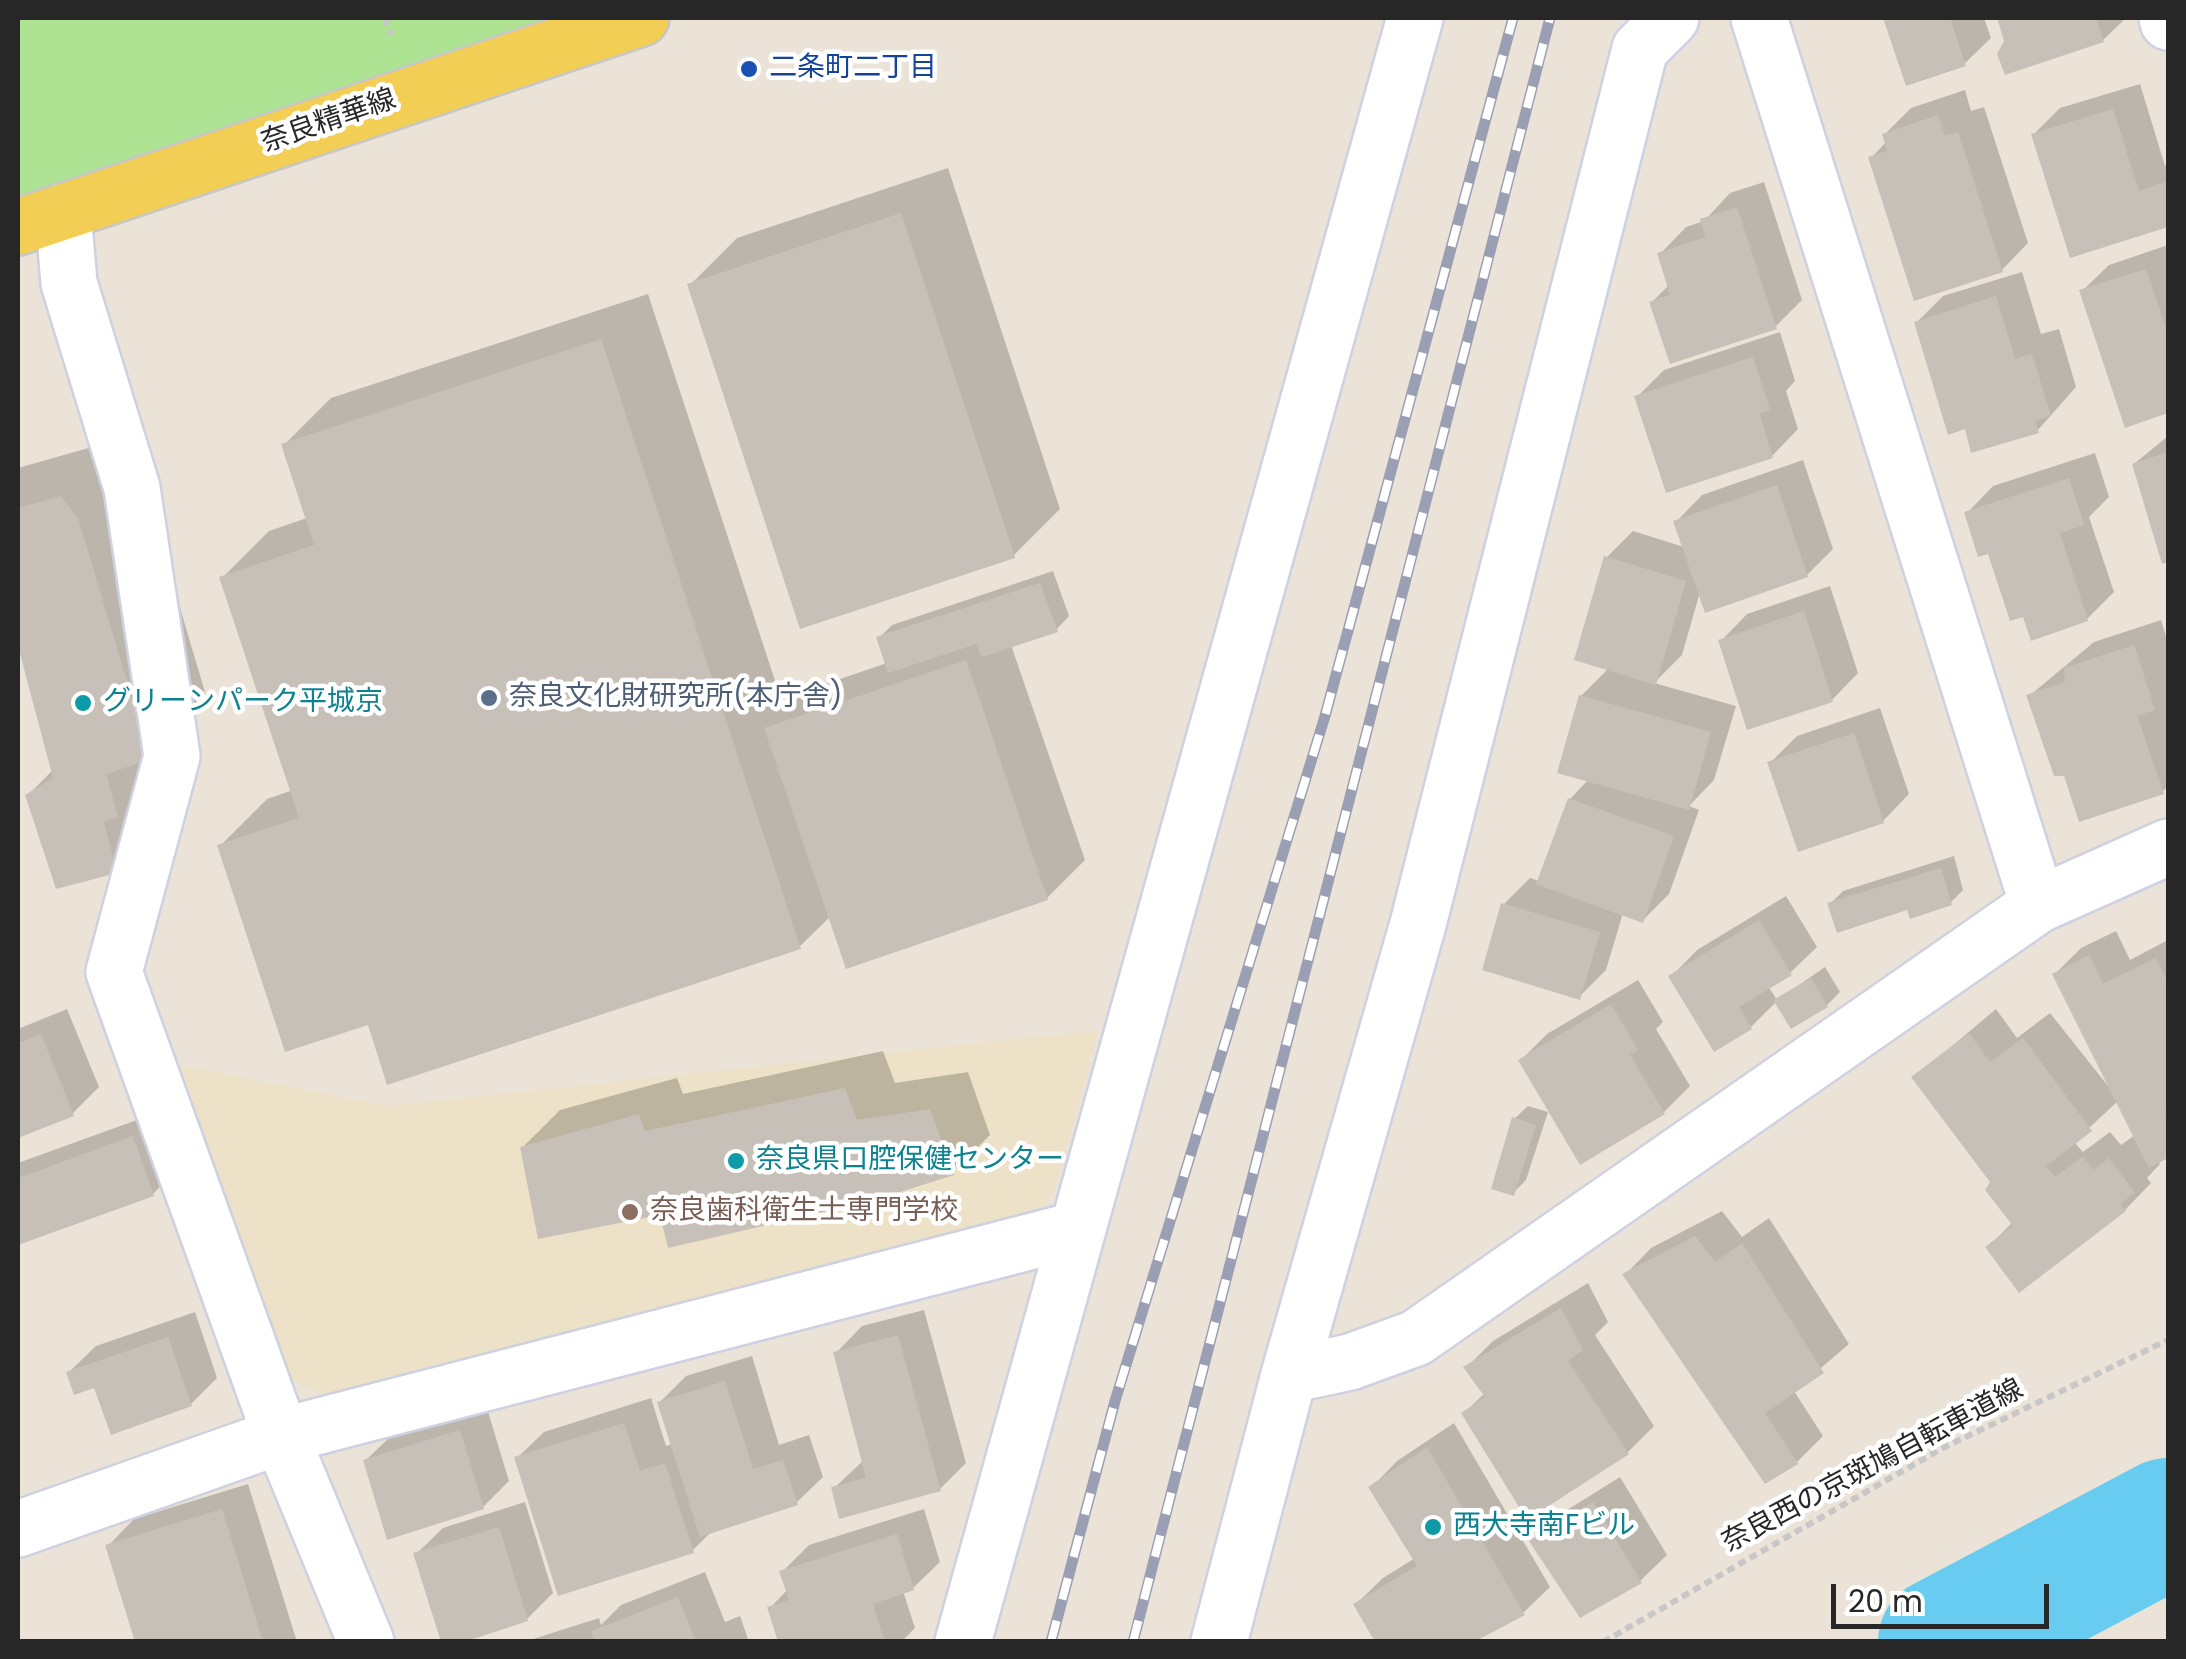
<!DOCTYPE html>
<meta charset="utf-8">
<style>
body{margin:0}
#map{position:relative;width:2186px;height:1659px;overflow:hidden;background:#ebe3d8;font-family:Poppins,sans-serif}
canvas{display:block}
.frame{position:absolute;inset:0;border:20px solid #272727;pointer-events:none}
.scale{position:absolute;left:1831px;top:1584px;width:218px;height:45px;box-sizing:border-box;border:5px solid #272727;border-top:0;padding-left:12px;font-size:30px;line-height:35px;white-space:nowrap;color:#272727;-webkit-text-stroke:8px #fff;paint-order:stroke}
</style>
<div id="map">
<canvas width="2186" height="1659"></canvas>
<div class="frame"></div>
<div class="scale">20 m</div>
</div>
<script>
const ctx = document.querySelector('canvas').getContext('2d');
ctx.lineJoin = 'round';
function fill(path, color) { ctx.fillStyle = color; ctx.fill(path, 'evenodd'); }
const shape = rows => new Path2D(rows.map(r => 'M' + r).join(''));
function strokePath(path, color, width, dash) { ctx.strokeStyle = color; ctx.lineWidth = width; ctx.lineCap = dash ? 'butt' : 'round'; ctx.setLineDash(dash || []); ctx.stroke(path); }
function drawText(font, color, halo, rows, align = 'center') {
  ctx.font = font + ' Poppins,"Noto Sans JP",sans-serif'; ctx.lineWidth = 9; ctx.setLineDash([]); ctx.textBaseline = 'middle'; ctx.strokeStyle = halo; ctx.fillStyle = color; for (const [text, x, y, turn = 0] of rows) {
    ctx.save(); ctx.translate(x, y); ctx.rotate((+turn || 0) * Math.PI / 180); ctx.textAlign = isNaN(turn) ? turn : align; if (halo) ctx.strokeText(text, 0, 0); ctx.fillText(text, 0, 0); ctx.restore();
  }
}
fill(shape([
 [1099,1030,1053,1194,1018,1231,326,1395,285,1375,170,1063,388,1106]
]), '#ede1c7');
fill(shape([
 [18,18,565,18,18,196]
]), '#aee393');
fill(shape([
 [1886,18,1984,18,1991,38,1964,64,1907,83],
 [1999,18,2126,18,2103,40,2007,41],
 [2140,84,2165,166,2168,165,2168,225,2071,255,2034,134,2060,108],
 [1965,90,1971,111,1984,107,2028,243,2002,270,1871,158,1887,141,1885,134,1911,108],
 [948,168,1060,509,1013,556,690,285,737,238],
 [1764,182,1802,300,1776,326,1651,303,1670,284,1660,254,1686,227,1704,221,1730,193],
 [2168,245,2168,411,2127,425,2082,291,2109,265],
 [2022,272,2041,334,2059,329,2076,387,2037,431,1967,426,1916,323,1943,296],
 [648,294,785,711,805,691,887,663,879,638,892,625,1053,571,1069,616,1056,630,1011,645,1085,860,1047,898,831,916,800,946,369,1022,220,846,267,799,293,790,222,578,269,531,307,518,284,445,331,398],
 [1780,332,1795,381,1786,391,1798,429,1772,456,1637,397,1664,370],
 [2168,436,2168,560,2163,561,2134,464],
 [120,439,136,459,207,699,170,736,116,871,28,795,53,770,18,636,18,468],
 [2095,453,2109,497,2089,517,2114,592,2087,619,2025,614,1967,513,1993,486],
 [1803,460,1833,549,1807,575,1700,592,1682,655,1654,683,1736,706,1714,780,1689,806,1699,810,1669,894,1642,921,1623,913,1606,970,1579,997,1503,905,1530,878,1539,881,1570,799,1589,779,1581,696,1609,668,1606,558,1633,531,1684,547,1676,522,1702,495],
 [1830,586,1858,673,1832,700,1721,641,1747,614],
 [2161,620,2168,643,2168,786,2162,792,2066,774,2029,696,2094,642],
 [1880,708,1909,794,1883,821,1770,763,1797,736],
 [1954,856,1963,890,1950,903,1909,907,1830,904,1843,891],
 [1786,896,1817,947,1790,973,1768,986,1777,1000,1825,967,1840,992,1827,1005,1777,1001,1751,1027,1671,977,1697,950],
 [2116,931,2130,960,2168,940,2168,1156,2158,1161,2160,1164,2147,1178,2151,1183,2125,1210,1988,1247,2013,1222,1994,1182,1914,1078,1996,1009,2017,1038,2050,1013,2116,1096,2055,974,2081,948],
 [2118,1101,2135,1135,2121,1145,2110,1132,2083,1152,2074,1142],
 [1638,980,1663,1022,1656,1029,1690,1086,1664,1112,1521,1060,1547,1034],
 [67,1009,99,1087,72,1114,18,1135,18,1029],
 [883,1051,895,1083,968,1072,990,1135,952,1173,662,1212,522,1148,560,1110,677,1078,683,1094],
 [1528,1106,1548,1112,1526,1180,1513,1193,1514,1119],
 [159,1112,179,1167,153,1194,18,1242,18,1163],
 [1722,1211,1742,1237,1769,1218,1849,1344,1794,1391,1823,1436,1797,1462,1625,1275,1651,1248],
 [1588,1283,1608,1322,1595,1335,1654,1426,1628,1452,1464,1413,1485,1393,1467,1367,1493,1341],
 [924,1310,966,1463,940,1489,834,1488,864,1460,836,1353,862,1326],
 [195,1312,217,1378,191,1404,96,1384,69,1372,96,1346],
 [752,1356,779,1445,809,1435,823,1477,796,1503,713,1530,693,1550,517,1458,544,1432,651,1398,666,1446,673,1444,660,1402,686,1376],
 [486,1405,509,1481,483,1507,365,1461,392,1435],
 [1454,1423,1550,1587,1523,1613,1356,1604,1383,1578,1415,1558,1371,1488,1397,1461],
 [1620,1477,1667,1555,1640,1581,1532,1542,1559,1515],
 [248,1484,297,1642,137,1642,108,1546,134,1519],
 [525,1502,553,1593,527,1619,416,1554,443,1528],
 [924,1509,940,1562,913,1588,903,1591,915,1628,901,1642,781,1642,770,1608,788,1589,782,1572,809,1545],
 [705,1572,725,1622,740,1616,749,1642,524,1642,599,1618,601,1625,621,1605]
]), '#0003');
strokePath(shape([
 [1943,1642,2168,1523]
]), '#67ccf0', 130);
fill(shape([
 [1883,18,1950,18,1966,66,1906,86],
 [1997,18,2096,18,2104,42,2005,75,1997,54,2004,41],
 [2113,109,2139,191,2168,181,2168,227,2070,258,2031,134],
 [1938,115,1945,136,1958,132,2003,272,1914,301,1868,157,1887,151,1882,134],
 [1737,207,1777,329,1670,364,1649,302,1670,295,1657,253,1706,237,1700,219],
 [901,213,1015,558,800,629,687,284],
 [2146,269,2168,334,2168,413,2125,428,2079,290],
 [1996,296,2015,359,2032,354,2051,416,2035,421,2039,433,1971,453,1965,429,1948,435,1914,322],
 [601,339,801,949,387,1085,368,1025,285,1052,217,845,299,818,219,577,314,545,281,444],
 [1753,357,1770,410,1759,413,1773,458,1666,493,1634,396],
 [2168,452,2168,562,2162,564,2132,464],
 [2069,478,2084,525,2060,533,2088,621,2031,641,2023,617,2010,621,1988,554,1978,557,1964,512],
 [1777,485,1808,577,1705,613,1673,521],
 [61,496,78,518,150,759,106,774,118,817,104,822,117,873,56,889,25,795,53,778,18,646,18,508],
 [1604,556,1686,581,1656,685,1574,660],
 [1040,583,1058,632,982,657,976,644,888,673,876,637],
 [1804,611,1833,702,1747,730,1718,640],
 [2134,645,2155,710,2137,716,2164,794,2079,822,2064,776,2054,776,2026,695,2065,682,2064,668],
 [966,660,1048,900,846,969,764,728],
 [1579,695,1711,732,1689,810,1557,773],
 [1854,733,1884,823,1798,852,1767,762],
 [1568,798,1674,836,1643,923,1536,884],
 [1941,868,1952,905,1910,919,1907,910,1837,933,1827,903],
 [1501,903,1600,932,1580,1000,1482,970],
 [1759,920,1792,975,1739,1007,1752,1029,1714,1052,1668,976],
 [2089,955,2103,984,2156,958,2168,983,2168,1109,2164,1111,2168,1120,2168,1158,2149,1168,2052,974],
 [1811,978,1828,1007,1791,1029,1773,1000],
 [1611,1004,1638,1050,1630,1055,1665,1114,1580,1165,1518,1060],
 [1969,1033,1990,1062,2023,1038,2092,1131,2046,1166,2055,1177,2083,1156,2093,1170,2109,1158,2135,1193,2120,1204,2126,1211,2019,1293,1985,1247,2013,1226,1985,1190,1990,1182,1911,1077],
 [41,1034,74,1116,18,1138,18,1043],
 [845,1088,857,1120,930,1109,954,1175,875,1200,668,1248,660,1215,538,1239,520,1147,639,1114,645,1131],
 [1512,1117,1536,1125,1514,1196,1491,1189],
 [133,1136,154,1196,18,1245,18,1178],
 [1695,1236,1715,1262,1742,1243,1824,1373,1765,1413,1798,1464,1765,1484,1622,1274],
 [1561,1308,1583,1350,1568,1361,1629,1454,1527,1520,1461,1413,1485,1397,1463,1367],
 [898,1335,941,1491,839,1519,831,1487,866,1478,833,1352],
 [168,1337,192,1406,111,1435,94,1388,74,1395,66,1372],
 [725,1381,753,1469,783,1460,798,1505,700,1537,657,1402],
 [624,1423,640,1471,665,1463,694,1553,558,1596,514,1457],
 [460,1430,484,1509,387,1540,363,1460],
 [1427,1447,1525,1615,1474,1642,1375,1642,1353,1604,1417,1566,1368,1487],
 [1593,1502,1642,1583,1580,1618,1529,1541],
 [222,1509,263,1642,135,1642,105,1545],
 [499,1527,528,1621,464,1642,441,1642,413,1553],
 [897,1534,914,1590,873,1604,885,1642,778,1642,767,1607,789,1600,779,1571],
 [678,1597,696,1642,595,1642,591,1631]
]), '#c6c0b8');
const minor = shape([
 [1759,18,2038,905],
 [2167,18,2168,22],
 [63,212,69,283,132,488,172,756,114,972,281,1436,366,1642],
 [1289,1375,1350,1362,1416,1338,2038,905,2168,847],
 [18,1529,281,1436,1075,1230],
 [963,1642,1415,18],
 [1219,1642,1289,1375,1418,924,1640,49,1671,18]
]);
const major = shape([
 [18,227,641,18]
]);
strokePath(minor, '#ced1e1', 60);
strokePath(major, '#c7c7c7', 60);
strokePath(shape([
 [385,18,391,35],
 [1603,1642,1943,1448,2168,1340]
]), '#c7c7c7', 6, [8, 5]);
strokePath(minor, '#fff', 55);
strokePath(major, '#f3ce55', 55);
const rail = shape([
 [1051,1642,1115,1401,1325,716,1513,18],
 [1133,1642,1550,18]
]);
strokePath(rail, '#9b9fb3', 11);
strokePath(rail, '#fff', 8, [22]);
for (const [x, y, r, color] of [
 [749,69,10,"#1a4fb4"],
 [489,698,10,"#5c6f8a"],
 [83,703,10,"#0f9aa8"],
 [736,1161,10,"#0f9aa8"],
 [630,1212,10,"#8d6e63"],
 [1433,1527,10,"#0f9aa8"]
]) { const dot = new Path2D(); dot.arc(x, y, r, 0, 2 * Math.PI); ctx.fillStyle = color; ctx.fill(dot); strokePath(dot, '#fff', 4); }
drawText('28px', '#164399', '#fff', [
 ["二条町二丁目",769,69]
], 'left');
drawText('28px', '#272727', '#fff', [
 ["奈良精華線",329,122,-19],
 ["奈良西の京斑鳩自転車道線",1873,1467,-28]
]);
drawText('28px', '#4e5e75', '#fff', [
 ["奈良文化財研究所(本庁舎)",509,698]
], 'left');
drawText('28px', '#0d838f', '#fff', [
 ["グリーンパーク平城京",103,703],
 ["奈良県口腔保健センター",756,1161],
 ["西大寺南Fビル",1453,1527]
], 'left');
drawText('28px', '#785e54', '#fff', [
 ["奈良歯科衛生士専門学校",650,1212]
], 'left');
</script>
